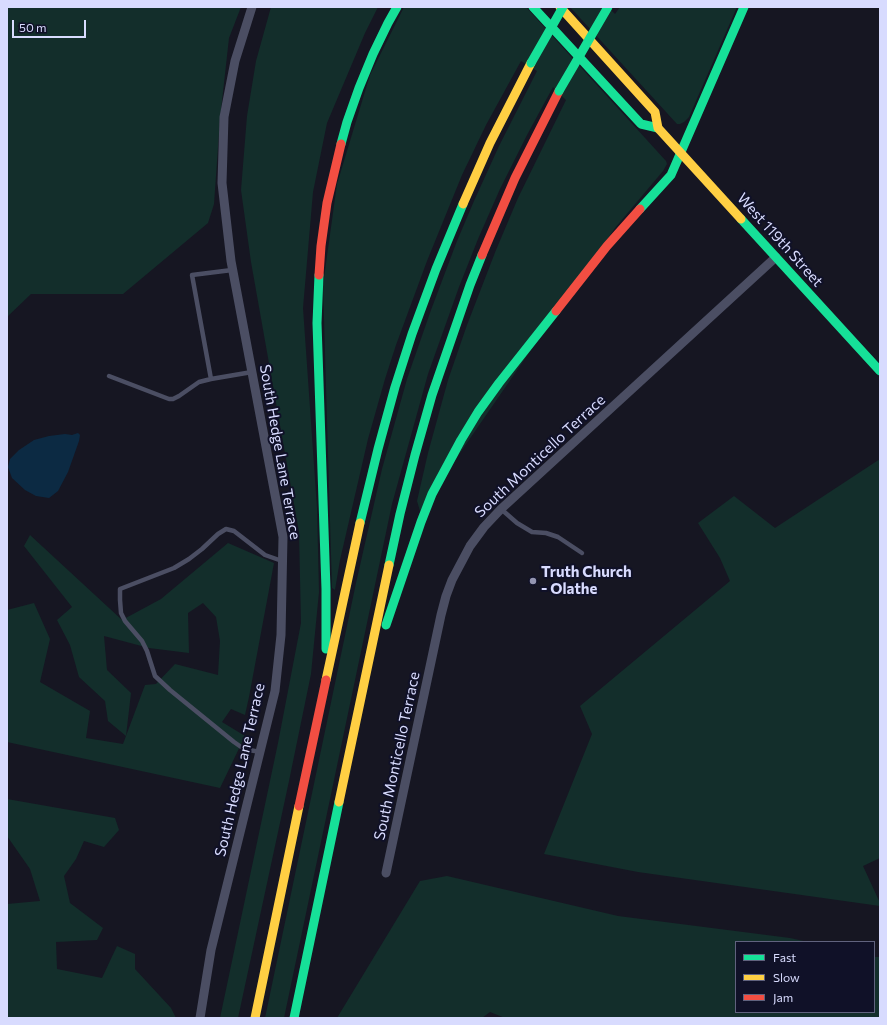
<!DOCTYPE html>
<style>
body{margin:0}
#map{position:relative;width:887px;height:1025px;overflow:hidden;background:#161622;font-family:Commissioner,sans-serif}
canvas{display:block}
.frame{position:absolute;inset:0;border:8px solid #d8dbfe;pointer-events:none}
.legend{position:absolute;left:735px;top:941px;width:140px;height:72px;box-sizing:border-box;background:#101128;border:1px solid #60627e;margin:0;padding:5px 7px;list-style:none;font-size:12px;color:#d8dbfe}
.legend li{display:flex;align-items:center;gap:8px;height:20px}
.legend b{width:20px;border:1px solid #60627e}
.scale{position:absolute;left:12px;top:20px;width:74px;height:18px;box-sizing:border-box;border:2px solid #d8dbfe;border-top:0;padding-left:5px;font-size:12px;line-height:14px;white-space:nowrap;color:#d8dbfe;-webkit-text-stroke:3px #101128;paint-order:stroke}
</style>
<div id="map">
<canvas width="887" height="1025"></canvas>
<div class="frame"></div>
<ul class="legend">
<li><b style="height:5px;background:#16e098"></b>Fast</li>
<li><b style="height:5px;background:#ffcf43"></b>Slow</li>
<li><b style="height:5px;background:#f24e42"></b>Jam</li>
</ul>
<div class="scale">50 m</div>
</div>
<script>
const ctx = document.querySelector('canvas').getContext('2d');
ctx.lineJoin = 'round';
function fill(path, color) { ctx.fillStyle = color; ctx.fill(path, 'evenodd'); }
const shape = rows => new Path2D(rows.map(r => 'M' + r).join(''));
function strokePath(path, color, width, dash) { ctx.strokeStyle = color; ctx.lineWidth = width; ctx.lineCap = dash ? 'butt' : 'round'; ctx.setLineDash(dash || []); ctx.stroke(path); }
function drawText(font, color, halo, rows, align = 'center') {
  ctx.font = font + ' Commissioner,sans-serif'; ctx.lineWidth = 4; ctx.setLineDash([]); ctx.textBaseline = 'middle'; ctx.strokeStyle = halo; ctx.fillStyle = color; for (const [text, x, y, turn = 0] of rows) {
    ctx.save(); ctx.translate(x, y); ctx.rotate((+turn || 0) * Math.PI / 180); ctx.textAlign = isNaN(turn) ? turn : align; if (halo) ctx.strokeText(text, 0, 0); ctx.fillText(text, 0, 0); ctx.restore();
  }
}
fill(shape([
 [7,7,241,7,229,38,220,119,214,204,208,223,123,294,31,294,7,317],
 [271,7,378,7,365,33,327,123,313,192,303,308,317,508,319,592,311,674,289,781,238,1018,220,1018,278,743,301,623,299,532,251,262,241,190,247,116,256,61],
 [404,7,526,7,666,161,667,164,663,171,615,228,420,511,417,501,428,453,448,380,467,325,496,250,518,198,566,100,553,87,527,135,500,189,478,239,459,287,428,374,392,504,284,1018,265,1018,356,583,382,469,407,379,431,310,457,241,474,201,499,146,537,71,521,61,486,125,462,175,427,261,396,345,385,379,368,439,340,560,335,590,332,588,323,285,337,184,370,75],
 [570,7,608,7,615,14,620,7,737,7,689,117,684,122,680,124,677,124],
 [880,459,880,858,863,866,880,903,880,906,638,872,544,854,592,734,580,706,730,581,720,558,698,523,734,496,775,528],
 [30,535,122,620,161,599,228,543,274,563,249,697,245,715,231,709,222,722,245,736,220,788,7,742,7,610,34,603,50,639,40,682,90,711,86,738,123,744,145,685,156,684,175,664,218,675,220,641,216,617,203,603,188,613,189,653,149,648,104,636,107,670,131,693,126,736,108,721,105,701,79,677,70,645,57,620,72,607,24,546],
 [7,799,115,818,119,830,104,847,84,841,76,859,64,876,70,903,103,928,97,940,56,942,57,969,102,978,117,946,135,954,135,969,171,1008,176,1018,7,1018,7,904,40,901,30,869,7,836],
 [447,876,618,916,790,938,808,942,736,942,736,1012,874,1012,874,957,880,957,880,1018,505,1018,490,1012,482,1018,337,1018,420,881]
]), '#132e2b');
fill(shape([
 [78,433,80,435,79,441,68,472,58,491,49,498,36,496,25,490,12,478,8,467,10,459,19,450,34,440,49,436,65,434,72,435]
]), '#0c2a43');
strokePath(shape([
 [232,270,192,275,211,379,252,372],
 [109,376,169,399,173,399,179,396,199,382,211,379],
 [501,509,517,523,532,532,546,533,558,537,582,553],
 [260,752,244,749,234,742,170,690,155,676,147,651,142,641,125,621,121,613,120,600,120,589,174,568,189,559,202,549,218,534,226,529,234,531,265,555,282,561]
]), '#4b4e63', 4.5);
strokePath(shape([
 [386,873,441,615,446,596,452,580,470,546,484,527,501,509,776,257],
 [200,1018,211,950,275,691,281,635,283,537,231,261,222,183,224,117,235,61,252,7]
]), '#4b4e63', 9);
strokePath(shape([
 [533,7,641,124,658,128],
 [341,144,347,122,359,88,373,54,388,23,397,7],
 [640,209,671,175,744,7],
 [741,219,880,371],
 [319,275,317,323,326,589,326,649],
 [360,523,378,449,395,387,412,334,436,269,463,204],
 [389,565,400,514,415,455,432,395,470,285,482,255],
 [386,625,421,522,432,494,461,440,478,412,499,383,556,311],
 [294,1018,339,802]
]), '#16e098', 9);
strokePath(shape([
 [560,7,655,112,658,128,741,219],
 [463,204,490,143,531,63],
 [326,680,360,523],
 [339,802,389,565],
 [255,1018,299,806]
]), '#ffcf43', 9);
strokePath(shape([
 [482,255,515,178,559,91],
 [319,275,321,246,327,203,341,144],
 [556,311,607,246,640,209],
 [299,806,326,680]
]), '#f24e42', 9);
strokePath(shape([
 [531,63,563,7],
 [559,91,608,7]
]), '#16e098', 9);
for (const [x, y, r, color] of [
 [533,581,4,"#9496b1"]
]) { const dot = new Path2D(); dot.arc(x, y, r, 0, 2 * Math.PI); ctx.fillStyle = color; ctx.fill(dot); strokePath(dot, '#101128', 1.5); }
drawText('15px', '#d8dbfe', '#101128', [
 ["West 119th Street",780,240,48],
 ["South Hedge Lane Terrace",280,452,80],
 ["South Monticello Terrace",540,456,-43],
 ["South Monticello Terrace",397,756,-78],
 ["South Hedge Lane Terrace",240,770,-77]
]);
drawText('bold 15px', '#d8dbfe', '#101128', [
 ["Truth Church",541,572],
 ["- Olathe",541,589]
], 'left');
</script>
